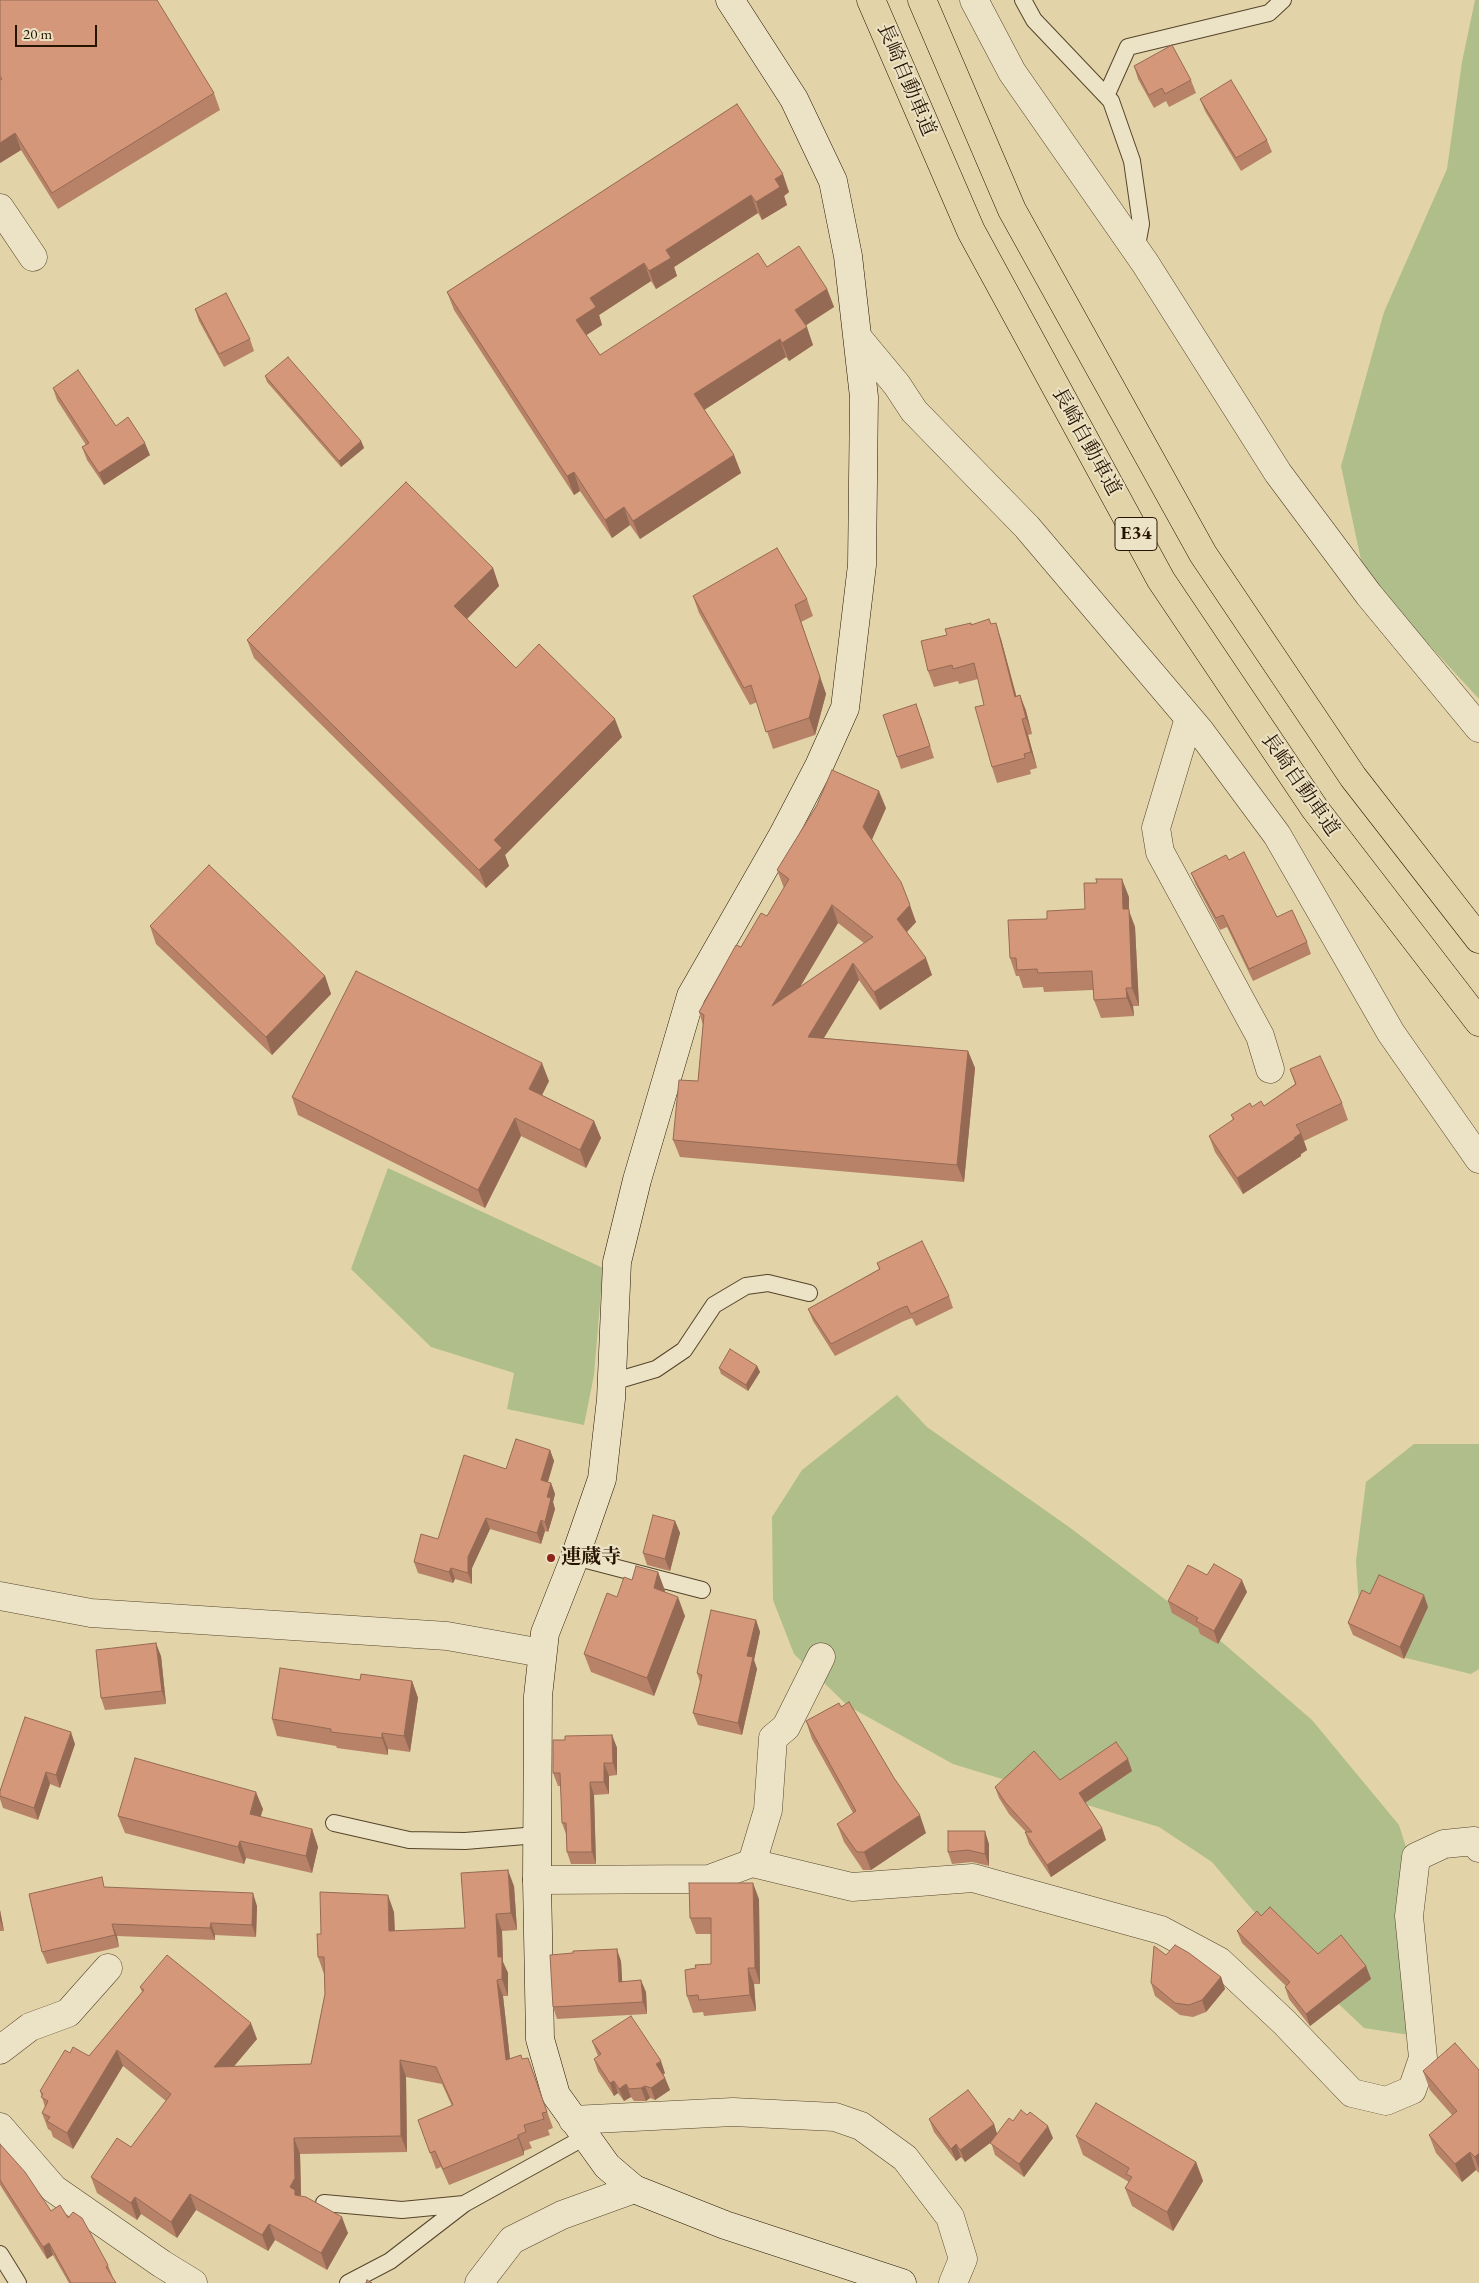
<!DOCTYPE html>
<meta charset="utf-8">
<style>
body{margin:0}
#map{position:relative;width:1479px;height:2283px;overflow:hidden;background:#e2d4a8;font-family:"EB Garamond",serif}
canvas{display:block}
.scale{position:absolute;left:15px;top:25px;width:82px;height:22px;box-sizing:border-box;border:2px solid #261400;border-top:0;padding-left:6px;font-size:15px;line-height:18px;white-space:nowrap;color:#261400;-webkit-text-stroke:4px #ece3c6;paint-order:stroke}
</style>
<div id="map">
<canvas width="1479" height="2283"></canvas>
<div class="scale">20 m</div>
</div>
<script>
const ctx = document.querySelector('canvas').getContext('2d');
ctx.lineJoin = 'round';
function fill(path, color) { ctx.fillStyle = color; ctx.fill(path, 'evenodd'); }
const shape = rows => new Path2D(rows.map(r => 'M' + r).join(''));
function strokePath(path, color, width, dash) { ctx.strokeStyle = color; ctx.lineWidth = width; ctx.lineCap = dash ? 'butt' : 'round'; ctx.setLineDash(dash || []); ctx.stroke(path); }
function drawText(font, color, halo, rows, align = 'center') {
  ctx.font = font + ' "EB Garamond","Noto Serif JP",serif'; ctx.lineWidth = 4; ctx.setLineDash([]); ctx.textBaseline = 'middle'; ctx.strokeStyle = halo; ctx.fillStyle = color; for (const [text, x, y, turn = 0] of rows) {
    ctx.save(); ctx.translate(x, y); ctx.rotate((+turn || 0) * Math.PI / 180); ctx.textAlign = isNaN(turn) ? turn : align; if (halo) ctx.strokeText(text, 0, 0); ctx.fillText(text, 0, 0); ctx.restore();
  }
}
fill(shape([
 [1475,0,1479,0,1479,699,1364,574,1341,466,1384,312,1447,169,1462,62],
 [388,1168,603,1268,594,1375,584,1425,507,1409,514,1373,431,1347,351,1269],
 [897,1395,927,1427,1069,1527,1223,1643,1312,1720,1399,1825,1421,1895,1409,2035,1364,2028,1304,1971,1212,1862,1159,1827,953,1764,848,1706,794,1654,773,1600,772,1517,802,1470],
 [1414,1444,1479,1444,1479,1669,1471,1674,1402,1657,1360,1621,1356,1561,1366,1482]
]), '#afbe8b');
const lane = shape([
 [1023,0,1034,20,1111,101,1132,161,1141,224,1136,251],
 [1106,96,1128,47,1269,13,1283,0],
 [612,1382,656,1369,684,1350,714,1305,746,1286,768,1283,809,1293],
 [575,1557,702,1590],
 [334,1823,409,1840,465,1841,537,1835],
 [324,2203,402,2210,464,2204,585,2137],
 [0,2254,18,2283],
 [348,2283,390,2261,464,2204]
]);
const street = shape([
 [974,0,1012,72,1145,263,1278,473,1369,595,1479,728],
 [0,208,33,257],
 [858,338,897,385,914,411,1027,527,1200,731,1277,835,1391,1033,1479,1159],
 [1189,718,1156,828,1160,852,1260,1036,1270,1069],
 [0,1596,91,1613,447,1636,542,1653],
 [752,1863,768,1810,773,1738,786,1727,821,1657],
 [537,1880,709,1879,752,1863,852,1887,973,1878,1161,1930,1219,1961,1285,2023,1352,2093,1386,2101,1412,2090,1423,2058,1409,1916,1416,1857,1444,1844,1474,1841,1479,1848],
 [0,2050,30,2027,68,2013,108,1968],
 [573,2120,733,2112,835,2117,861,2126,905,2158,950,2217,963,2259,953,2283],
 [0,2127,54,2189,162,2264,193,2283],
 [479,2283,512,2240,562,2215,634,2189]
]);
const secondary = shape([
 [730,0,794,99,833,181,848,256,864,397,862,565,845,708,819,766,783,835,691,996,637,1180,617,1262,611,1399,602,1479,575,1557,545,1633,538,1696,537,1880,540,2039,556,2095,607,2166,634,2189,725,2225,902,2283]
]);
const highway = shape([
 [871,0,971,231,1161,580,1315,809,1479,1022],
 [922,0,1012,210,1203,554,1353,777,1479,939]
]);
strokePath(lane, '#55442a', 18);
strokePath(street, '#55442a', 29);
strokePath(secondary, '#261400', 29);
strokePath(highway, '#261400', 29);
strokePath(lane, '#ece3c6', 16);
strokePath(street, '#ece3c6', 28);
strokePath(secondary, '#ece3c6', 28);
strokePath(highway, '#e2d4a8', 28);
fill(shape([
 [0,0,214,93,220,110,58,209,21,150,0,163],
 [1134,66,1191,80,1196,93,1169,107,1166,101,1154,108,1138,79],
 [1200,99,1267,140,1272,152,1241,171,1205,111],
 [737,104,789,192,784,196,787,205,762,220,758,213,674,267,677,276,656,289,651,281,599,315,602,325,586,335,600,355,767,267,827,289,834,307,805,325,813,345,789,361,786,357,704,410,734,455,741,473,640,539,630,525,612,538,580,491,574,495,454,310,447,292],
 [195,309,250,339,254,351,224,367,199,321],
 [265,376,361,441,364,448,341,467,267,382],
 [53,388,116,426,150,455,104,485,87,460,82,447,86,445,57,400],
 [493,568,499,586,467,619,516,668,622,737,505,855,509,866,486,888,254,658,247,640],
 [693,596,807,599,813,616,801,622,826,694,815,735,773,749,757,702,750,705,699,613],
 [991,624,1001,639,1016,696,1020,695,1026,711,1032,734,1028,735,1037,768,1030,770,1031,774,997,783,992,767,984,705,978,679,959,684,958,681,934,687,928,671,947,635,971,625],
 [921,717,934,758,901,769,897,757],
 [817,805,886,808,872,839,916,922,907,932,932,975,880,1010,859,980,824,1038,968,1051,975,1068,964,1182,680,1157,673,1140,698,1081,703,1025,699,1012,741,947,767,916,784,888,777,870],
 [838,923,864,943,800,987],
 [1229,860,1277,917,1307,942,1311,954,1253,981,1227,927,1220,930,1196,885,1191,873],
 [1129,897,1129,911,1135,927,1139,1006,1133,1006,1134,1016,1101,1018,1094,1000,1093,990,1044,992,1043,987,1023,988,1019,976,1016,976,1010,958,1047,919],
 [150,926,325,976,331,994,272,1055,156,944],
 [1290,1069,1342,1103,1348,1120,1304,1141,1307,1150,1301,1154,1301,1156,1243,1194,1215,1152,1209,1136,1233,1120,1231,1115,1252,1107,1264,1106,1295,1084],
 [549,1081,542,1095,594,1121,601,1138,586,1168,521,1136,485,1208,298,1115,292,1097],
 [877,1263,949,1296,953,1308,916,1326,912,1318,904,1321,835,1356,813,1321,808,1309,879,1269],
 [757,1366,760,1372,748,1391,721,1374,719,1368],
 [550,1450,554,1461,548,1482,551,1483,555,1494,553,1502,555,1509,548,1532,545,1531,541,1544,490,1529,472,1568,472,1584,455,1579,453,1583,418,1573,414,1562,438,1539,506,1469],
 [675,1521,680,1533,670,1571,647,1565,643,1553],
 [658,1572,665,1591,664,1592,685,1616,654,1696,591,1672,584,1654,617,1597,632,1580],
 [1207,1575,1247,1592,1218,1644,1200,1634,1198,1628,1172,1613,1168,1601],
 [1370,1594,1428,1607,1404,1659,1353,1635,1348,1623],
 [756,1620,760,1632,754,1660,757,1669,742,1735,698,1725,693,1713,700,1682,697,1673],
 [161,1656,166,1704,105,1710,101,1698],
 [360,1680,412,1681,418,1698,410,1752,388,1749,388,1755,337,1748,336,1746,277,1736,272,1719],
 [806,1721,926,1833,871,1870,863,1870,844,1842,837,1824,853,1813,812,1739],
 [612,1735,617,1748,617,1775,609,1776,609,1794,594,1795,596,1864,571,1864,567,1852,566,1834,562,1823,561,1786,558,1786,553,1773],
 [75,1744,60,1788,50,1784,38,1820,3,1808,0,1799,0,1791],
 [1132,1771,1085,1803,1102,1828,1106,1840,1051,1877,1029,1844,1025,1832,1026,1832,1009,1814,999,1798,995,1787,1060,1780],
 [263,1809,260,1817,312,1829,318,1847,312,1873,246,1858,244,1864,125,1833,118,1816],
 [989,1844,989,1866,972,1862,952,1864,948,1852],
 [514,1886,517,1930,502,1931,503,1962,508,1973,508,1996,503,1996,510,2059,523,2059,528,2058,553,2128,548,2130,550,2135,529,2142,532,2148,524,2151,524,2155,449,2185,441,2167,436,2169,418,2120,452,2106,442,2084,406,2077,407,2152,300,2154,301,2195,300,2196,348,2233,327,2270,275,2240,268,2251,196,2210,177,2238,141,2214,137,2220,97,2193,91,2177,131,2147,166,2101,123,2066,73,2149,53,2137,51,2131,48,2129,42,2113,45,2107,40,2091,70,2053,89,2056,142,1992,140,1987,257,2039,234,2066,311,2064,325,1994,324,1974,318,1957,321,1934,394,1912,395,1931,465,1928],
 [106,1887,257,1906,256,1937,215,1935,215,1940,117,1936,119,1947,47,1964,42,1952],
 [759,1899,760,1984,754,1984,756,2011,704,2016,703,2012,693,2013,687,1996,696,1968,711,1964,711,1934,696,1934,690,1918],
 [0,1910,4,1931,0,1931],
 [1261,1916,1318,1954,1366,1966,1371,1979,1310,2026,1289,1999,1285,1987,1286,1986,1242,1943,1237,1931],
 [1166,1955,1221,1977,1225,1989,1206,2012,1193,2017,1180,2015,1155,1996,1151,1983],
 [621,1961,622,1982,646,1992,647,2014,557,2019,553,2007],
 [592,2041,665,2073,663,2075,665,2078,670,2090,655,2100,650,2098,646,2101,634,2101,631,2097,624,2101,618,2093,614,2096,598,2071,594,2059,598,2056],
 [1479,2070,1479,2173,1476,2170,1462,2182,1436,2153,1429,2135,1452,2115,1430,2090,1423,2071],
 [929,2119,994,2124,997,2134,1013,2121,1053,2138,1024,2177,995,2155,991,2142,965,2162,961,2157,956,2161,934,2132],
 [1076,2136,1196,2162,1203,2181,1173,2231,1132,2206,1125,2188,1129,2182,1083,2155],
 [0,2144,51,2211,108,2265,113,2278,116,2283,69,2283,53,2255,47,2259,0,2185]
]), '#b78268');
fill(shape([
 [15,133,21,150,0,163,0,143],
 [783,174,789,192,784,196,787,205,762,220,756,202,775,179],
 [751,195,758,213,674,267,677,276,656,289,649,271,666,250],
 [644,263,651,281,599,315,602,325,582,338,576,320,590,298],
 [827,289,834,307,802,328,795,310],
 [807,327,813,345,789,361,782,343],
 [780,339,786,357,701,412,694,394],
 [361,441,364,448,341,467,339,461],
 [145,443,150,455,104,485,99,473],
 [734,455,741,473,640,539,633,521],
 [574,472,580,491,574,495,567,476],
 [624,507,630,525,612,538,605,520],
 [493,568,499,586,461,625,454,606],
 [801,622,826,694,815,735,809,718],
 [996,623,1001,639,1021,713,1015,697],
 [1020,695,1026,711,1032,734,1026,718],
 [615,719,622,737,505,855,509,866,486,888,479,870,494,840],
 [1022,719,1028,735,1037,768,1031,752],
 [879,791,886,808,870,844,863,827],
 [1122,879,1129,897,1129,911,1135,927,1139,1006,1132,988,1123,909],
 [832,905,838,923,778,1024,772,1006],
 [910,905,916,922,903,936,897,919],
 [926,958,932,975,880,1010,874,992],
 [853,963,859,980,814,1054,808,1037],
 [325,976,331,994,272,1055,266,1037],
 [1126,988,1133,1006,1134,1016,1127,998],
 [968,1051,975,1068,964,1182,957,1165],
 [542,1063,549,1081,536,1107,529,1089],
 [515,1118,521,1136,485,1208,478,1190],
 [594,1121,601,1138,586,1168,580,1150],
 [1301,1133,1307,1150,1301,1154,1301,1156,1243,1194,1237,1178],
 [757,1366,760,1372,748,1391,746,1385],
 [550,1450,554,1461,545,1491,541,1480],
 [551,1483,555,1494,553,1502,555,1509,548,1532,545,1522,547,1497],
 [486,1518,490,1529,472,1568,472,1584,468,1573,468,1557],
 [541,1520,545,1531,541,1544,537,1533],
 [675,1521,680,1533,670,1571,665,1559],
 [451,1568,455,1579,453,1583,449,1572],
 [658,1572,665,1591,661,1606,654,1588],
 [1242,1580,1247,1592,1218,1644,1214,1631],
 [1424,1595,1428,1607,1404,1659,1400,1647],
 [678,1597,685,1616,654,1696,647,1678],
 [756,1620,760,1632,754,1660,757,1669,742,1735,738,1723,747,1656],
 [156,1643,161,1656,166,1704,162,1691],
 [412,1681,418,1698,410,1752,404,1736],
 [71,1732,75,1744,60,1788,56,1775],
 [382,1733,388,1749,388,1755,382,1738],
 [612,1735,617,1748,617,1775,613,1763],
 [1128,1759,1132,1771,1083,1804,1079,1793],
 [604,1763,609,1776,609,1794,604,1782],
 [46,1772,50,1784,38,1820,34,1808],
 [590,1782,594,1795,596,1864,592,1852],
 [256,1792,263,1809,256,1832,250,1814],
 [920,1815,926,1833,871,1870,864,1852],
 [1102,1828,1106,1840,1051,1877,1047,1865],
 [312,1829,318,1847,312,1873,306,1856],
 [985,1831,989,1844,989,1866,985,1854],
 [240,1841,246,1858,244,1864,238,1847],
 [508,1870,514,1886,517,1930,511,1913],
 [753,1883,759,1899,760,1984,755,1968],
 [253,1893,257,1906,256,1937,252,1925],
 [388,1895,394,1912,395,1948,389,1931],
 [0,1910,4,1931,0,1920],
 [496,1914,502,1931,503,1962,508,1973,508,1996,502,1979,498,1957],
 [211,1923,215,1935,215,1940,210,1928],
 [112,1924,117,1936,119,1947,115,1935],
 [617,1949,621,1961,623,1994,619,1982],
 [1366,1966,1371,1979,1310,2026,1306,2014],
 [748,1968,754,1984,756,2011,750,1995],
 [1221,1977,1225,1989,1206,2012,1202,2000],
 [497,1980,503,1996,512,2077,506,2060],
 [641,1980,646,1992,647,2014,643,2002],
 [251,2023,257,2039,220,2083,214,2067],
 [117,2050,123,2066,73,2149,67,2133],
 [400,2060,406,2077,407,2152,401,2136],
 [661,2061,665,2073,660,2077,656,2064],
 [665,2078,670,2090,655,2100,651,2088],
 [614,2081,618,2093,614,2096,610,2083],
 [626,2084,631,2097,624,2101,619,2089],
 [645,2086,650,2098,646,2101,641,2088],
 [994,2124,998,2137,965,2162,960,2150],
 [1048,2126,1053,2138,1024,2177,1019,2164],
 [518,2135,524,2151,524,2155,518,2138],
 [294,2138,300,2154,301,2195,298,2199,290,2187],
 [956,2144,961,2157,956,2161,951,2149],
 [1470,2152,1476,2170,1462,2182,1455,2164],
 [1479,2153,1479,2169,1475,2157],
 [1196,2162,1203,2181,1173,2231,1167,2212],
 [190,2194,196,2210,177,2238,171,2222],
 [135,2197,141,2214,137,2220,131,2203],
 [342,2217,348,2233,327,2270,321,2253],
 [269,2224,275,2240,268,2251,262,2235],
 [49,2243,53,2255,47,2259,43,2247]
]), '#956a55');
const building = shape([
 [0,0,157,0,214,93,52,193,15,133,0,143,0,80,2,79,0,76,0,0],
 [1172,45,1191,80,1165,94,1162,88,1149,95,1134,66,1172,45],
 [1231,80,1267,140,1236,158,1200,99,1231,80],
 [737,104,783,174,775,179,780,187,756,202,751,195,666,250,671,258,649,271,644,263,590,298,596,307,576,320,600,355,758,253,767,267,799,246,827,289,795,310,807,327,782,343,780,339,694,394,734,455,633,521,624,507,605,520,574,472,567,476,447,292,737,104],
 [226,293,250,339,219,354,195,309,226,293],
 [288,357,361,441,339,461,265,376,288,357],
 [78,370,116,426,128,417,145,443,99,473,82,447,89,443,53,388,78,370],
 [406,482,493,568,454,606,516,668,539,644,615,719,494,840,502,848,479,870,247,640,406,482],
 [777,548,807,599,795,605,820,677,809,718,766,732,751,685,744,688,693,596,777,548],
 [989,619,991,624,996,623,1015,697,1020,695,1026,718,1022,719,1031,752,1024,754,1025,758,992,767,975,707,984,705,974,663,953,669,952,665,928,671,921,641,947,635,945,629,971,623,971,625,989,619],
 [916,704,930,746,897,757,883,715,916,704],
 [832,770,879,791,863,827,901,882,910,905,897,919,926,958,874,992,853,963,808,1037,968,1051,957,1165,673,1140,679,1080,698,1081,704,1015,699,1012,736,945,741,947,761,913,767,916,789,879,777,870,817,805,832,770],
 [832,905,873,937,772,1006,832,905],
 [1244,852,1277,917,1292,910,1307,942,1249,969,1223,915,1216,918,1191,873,1226,855,1229,860,1244,852],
 [209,865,325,976,266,1037,150,926,209,865],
 [1096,879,1122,879,1123,909,1129,909,1132,988,1126,988,1127,998,1094,1000,1092,971,1038,973,1037,969,1017,970,1016,958,1010,958,1008,920,1047,919,1047,911,1085,909,1084,883,1097,883,1096,879],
 [356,971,542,1063,529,1089,594,1121,580,1150,515,1118,478,1190,292,1097,356,971],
 [1320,1056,1342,1103,1296,1125,1301,1133,1294,1138,1295,1139,1237,1178,1209,1136,1234,1119,1231,1115,1250,1103,1252,1107,1261,1101,1264,1106,1296,1084,1290,1069,1320,1056],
 [922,1241,949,1296,911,1314,907,1306,899,1309,831,1344,808,1309,880,1269,877,1263,922,1241],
 [730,1349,757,1366,746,1385,719,1368,730,1349],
 [516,1439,550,1450,541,1480,551,1483,547,1497,551,1498,545,1522,541,1520,537,1533,486,1518,468,1557,468,1573,451,1568,449,1572,414,1562,421,1534,438,1539,464,1455,506,1469,516,1439],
 [653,1515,675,1521,665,1559,643,1553,653,1515],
 [1214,1564,1242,1580,1214,1631,1196,1621,1198,1618,1168,1601,1188,1565,1207,1575,1214,1564],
 [636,1566,658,1572,654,1588,678,1597,647,1678,584,1654,607,1593,617,1597,624,1577,632,1580,636,1566],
 [1379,1575,1424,1595,1400,1647,1348,1623,1362,1590,1370,1594,1379,1575],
 [711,1610,756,1620,747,1656,753,1657,738,1723,693,1713,702,1675,697,1673,711,1610],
 [156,1643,162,1691,101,1698,96,1650,156,1643],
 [280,1668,360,1680,361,1674,412,1681,404,1736,382,1733,382,1738,331,1732,331,1729,272,1719,280,1668],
 [849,1702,894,1778,920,1815,864,1852,857,1852,837,1824,856,1811,806,1721,839,1703,841,1707,849,1702],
 [25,1717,71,1732,56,1775,46,1772,34,1808,0,1796,0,1791,25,1717],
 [612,1735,613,1763,604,1763,604,1782,590,1782,592,1852,567,1852,566,1823,562,1823,560,1773,553,1773,553,1740,565,1740,565,1736,612,1735],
 [1116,1742,1128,1759,1079,1793,1102,1828,1047,1865,1025,1832,1032,1832,1005,1802,995,1787,1034,1751,1060,1780,1116,1742],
 [135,1758,256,1792,250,1814,312,1829,306,1856,240,1841,238,1847,118,1816,135,1758],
 [948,1831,985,1831,985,1854,968,1850,948,1852,948,1831],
 [508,1870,511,1913,496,1914,498,1957,502,1957,502,1979,497,1980,506,2060,521,2055,522,2059,528,2058,547,2112,542,2113,544,2119,524,2125,526,2132,518,2135,518,2138,443,2169,435,2151,430,2153,418,2120,453,2105,436,2067,400,2060,401,2136,294,2138,295,2178,290,2187,295,2190,295,2195,306,2197,342,2217,321,2253,269,2224,262,2235,190,2194,171,2222,135,2197,131,2203,91,2177,117,2138,131,2147,171,2094,117,2050,67,2133,47,2121,50,2117,42,2113,48,2101,41,2097,43,2094,40,2091,65,2050,70,2053,73,2047,89,2056,144,1990,140,1987,167,1955,251,2023,214,2067,311,2064,325,1994,324,1957,318,1957,317,1934,321,1934,320,1892,388,1895,389,1931,465,1928,461,1873,508,1870],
 [102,1877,104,1887,253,1893,252,1925,211,1923,210,1928,112,1924,115,1935,42,1952,29,1894,102,1877],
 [689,1883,753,1883,755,1968,748,1968,750,1995,699,2000,698,1995,687,1996,685,1970,696,1968,695,1965,711,1964,711,1918,690,1918,689,1883],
 [1270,1907,1318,1954,1341,1935,1366,1966,1306,2014,1285,1987,1290,1982,1237,1931,1257,1911,1261,1916,1270,1907],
 [1175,1945,1189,1953,1221,1977,1202,2000,1189,2005,1175,2003,1151,1983,1154,1946,1166,1955,1175,1945],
 [617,1949,619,1982,641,1980,643,2002,553,2007,550,1955,573,1953,573,1951,617,1949],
 [631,2016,661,2061,656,2064,665,2078,651,2088,645,2086,641,2088,629,2089,626,2084,619,2089,614,2081,610,2083,594,2059,601,2054,592,2041,631,2016],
 [1455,2043,1479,2070,1479,2153,1475,2157,1470,2152,1455,2164,1429,2135,1457,2111,1423,2071,1455,2043],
 [968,2090,994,2124,960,2150,956,2144,951,2149,929,2119,968,2090],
 [1096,2103,1196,2162,1167,2212,1125,2188,1132,2177,1126,2174,1129,2168,1076,2136,1096,2103],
 [1021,2110,1027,2115,1030,2112,1048,2126,1019,2164,990,2143,1009,2118,1013,2121,1021,2110],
 [0,2144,25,2172,51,2211,60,2205,68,2218,73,2212,82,2218,108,2265,106,2267,116,2283,71,2283,49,2243,43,2247,0,2180,0,2144],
 [367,2280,372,2283,366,2283,367,2280]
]);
fill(building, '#d59779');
strokePath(building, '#956a55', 1);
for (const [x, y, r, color] of [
 [551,1558,5,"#8f2418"]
]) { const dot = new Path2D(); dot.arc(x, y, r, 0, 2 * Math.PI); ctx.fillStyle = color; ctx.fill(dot); strokePath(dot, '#ece3c6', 2); }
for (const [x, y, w] of [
 [1136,534,42]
]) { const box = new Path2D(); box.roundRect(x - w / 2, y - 16.5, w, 33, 4); ctx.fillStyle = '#ece3c6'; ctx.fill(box); strokePath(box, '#261400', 1); }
drawText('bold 19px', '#261400', null, [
 ["E34",1136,534]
]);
drawText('20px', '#261400', '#ece3c6', [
 ["長崎自動車道",906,80,67],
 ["長崎自動車道",1086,442,61],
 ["長崎自動車道",1300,785,55]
]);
drawText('bold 20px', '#261400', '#ece3c6', [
 ["連蔵寺",561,1558]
], 'left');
</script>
